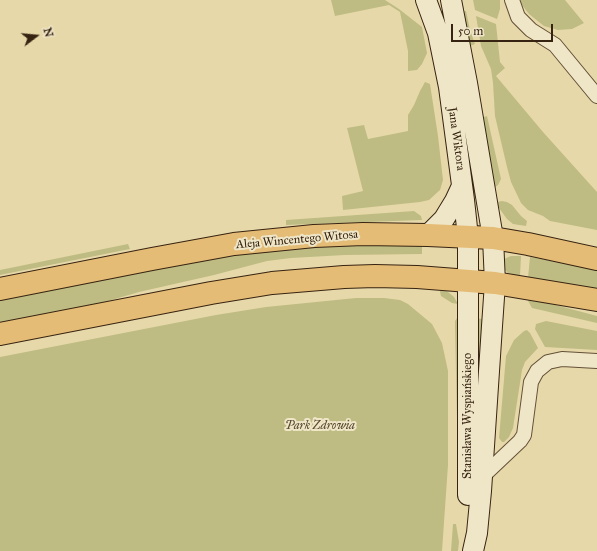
<!DOCTYPE html>
<meta charset="utf-8">
<style>
body{margin:0}
#map{position:relative;width:597px;height:551px;overflow:hidden;background:#e7d8aa;font-family:"IM FELL Great Primer",serif}
canvas{display:block}
.north{position:absolute;left:16px;top:16px;width:40px;height:40px;-webkit-text-stroke:3px #efe6c8;paint-order:stroke;rotate:74deg;font-size:11px;font-weight:700;line-height:16px;text-align:center;color:#372311}
.north::after{content:'';display:block;margin:auto;width:14px;height:18px;background:#372311;clip-path:polygon(50% 0,100% 100%,50% 72%,0 100%)}
.scale{position:absolute;left:451px;top:24px;width:102px;height:18px;box-sizing:border-box;border:2px solid #372311;border-top:0;padding-left:5px;font-size:12px;line-height:14px;white-space:nowrap;color:#372311;-webkit-text-stroke:3px #efe6c8;paint-order:stroke}
</style>
<div id="map">
<canvas width="597" height="551"></canvas>
<div class="north">N</div>
<div class="scale">50 m</div>
</div>
<script>
const ctx = document.querySelector('canvas').getContext('2d');
ctx.lineJoin = 'round';
function fill(path, color) { ctx.fillStyle = color; ctx.fill(path, 'evenodd'); }
const shape = rows => new Path2D(rows.map(r => 'M' + r).join(''));
function strokePath(path, color, width, dash) { ctx.strokeStyle = color; ctx.lineWidth = width; ctx.lineCap = dash ? 'butt' : 'round'; ctx.setLineDash(dash || []); ctx.stroke(path); }
function drawText(font, color, halo, rows, align = 'center') {
  ctx.font = font + ' "IM FELL Great Primer",serif'; ctx.lineWidth = 4; ctx.setLineDash([]); ctx.textBaseline = 'middle'; ctx.strokeStyle = halo; ctx.fillStyle = color; for (const [text, x, y, turn = 0] of rows) {
    ctx.save(); ctx.translate(x, y); ctx.rotate((+turn || 0) * Math.PI / 180); ctx.textAlign = isNaN(turn) ? turn : align; if (halo) ctx.strokeText(text, 0, 0); ctx.fillText(text, 0, 0); ctx.restore();
  }
}
fill(shape([
 [331,0,385,0,399,9,422,27,427,53,422,64,417,70,408,71,408,51,400,12,389,5,335,16],
 [473,0,500,0,500,9,497,19,475,10],
 [518,0,565,0,584,23,572,29,558,30,544,26,529,14],
 [466,11,470,30,475,44,470,46,460,12],
 [476,16,496,24,500,62,505,68,496,76,543,132,597,192,597,230,550,221,543,216,528,210,521,203,511,182,507,167,495,116,493,83,491,69,481,46],
 [425,82,430,84,438,136,443,180,440,190,429,200,420,202,343,210,342,196,363,191,347,128,364,125,368,139,408,131,408,115,414,105,420,91],
 [487,116,501,179,498,185,494,188,485,149,484,117],
 [502,201,507,202,512,205,521,216,527,221,526,226,513,224,507,219,499,208,497,202],
 [414,211,421,216,422,220,286,225,286,220],
 [422,242,422,254,345,255,291,258,267,261,214,275,139,292,91,306,0,326,0,297,277,247],
 [128,244,130,249,0,275,0,270],
 [511,256,521,256,520,276,508,273,504,269,504,259],
 [530,257,597,269,597,291,528,278],
 [439,287,448,292,454,297,458,304,452,303,441,296],
 [356,298,384,298,400,300,408,304,432,324,442,343,448,371,448,465,442,551,0,551,0,357,216,315,266,307],
 [527,299,537,300,597,316,597,323,532,308],
 [457,318,461,318,458,467,455,327,455,321],
 [475,318,482,319,480,360,477,363],
 [546,321,597,331,597,350,545,347,535,329,536,324],
 [527,330,530,333,538,348,525,362,522,370,513,428,509,437,504,442,502,442,499,438,506,356,514,340,524,331],
 [453,524,456,524,459,542,458,551,451,551]
]), '#bebc83');
const street = shape([
 [512,0,518,17,531,30,555,45,597,96],
 [482,477,520,441,524,435,531,382,537,371,548,362,562,359,597,361]
]);
const secondary = shape([
 [426,0,438,33,449,87,464,200,468,237,468,495],
 [451,0,467,83,493,238,495,283,492,326,481,491,477,533,473,551],
 [428,235,444,219,455,201,462,186]
]);
const primary = shape([
 [0,289,152,259,234,244,314,236,363,234,428,235,493,238,528,244,597,259],
 [0,334,211,293,272,283,344,277,375,276,417,277,495,283,597,300]
]);
strokePath(street, '#635037', 16);
strokePath(secondary, '#372311', 22);
strokePath(primary, '#372311', 24);
strokePath(street, '#efe6c8', 14);
strokePath(secondary, '#efe6c8', 20);
strokePath(primary, '#e4bc75', 22);
drawText('12px', '#372311', '#efe6c8', [
 ["Jana Wiktora",456,139,82],
 ["Aleja Wincentego Witosa",297,240,-5],
 ["Stanisława Wyspiańskiego",468,416,-90]
]);
drawText('italic 12px', '#59492e', '#efe6c8', [
 ["Park Zdrowia",320,426]
]);
</script>
